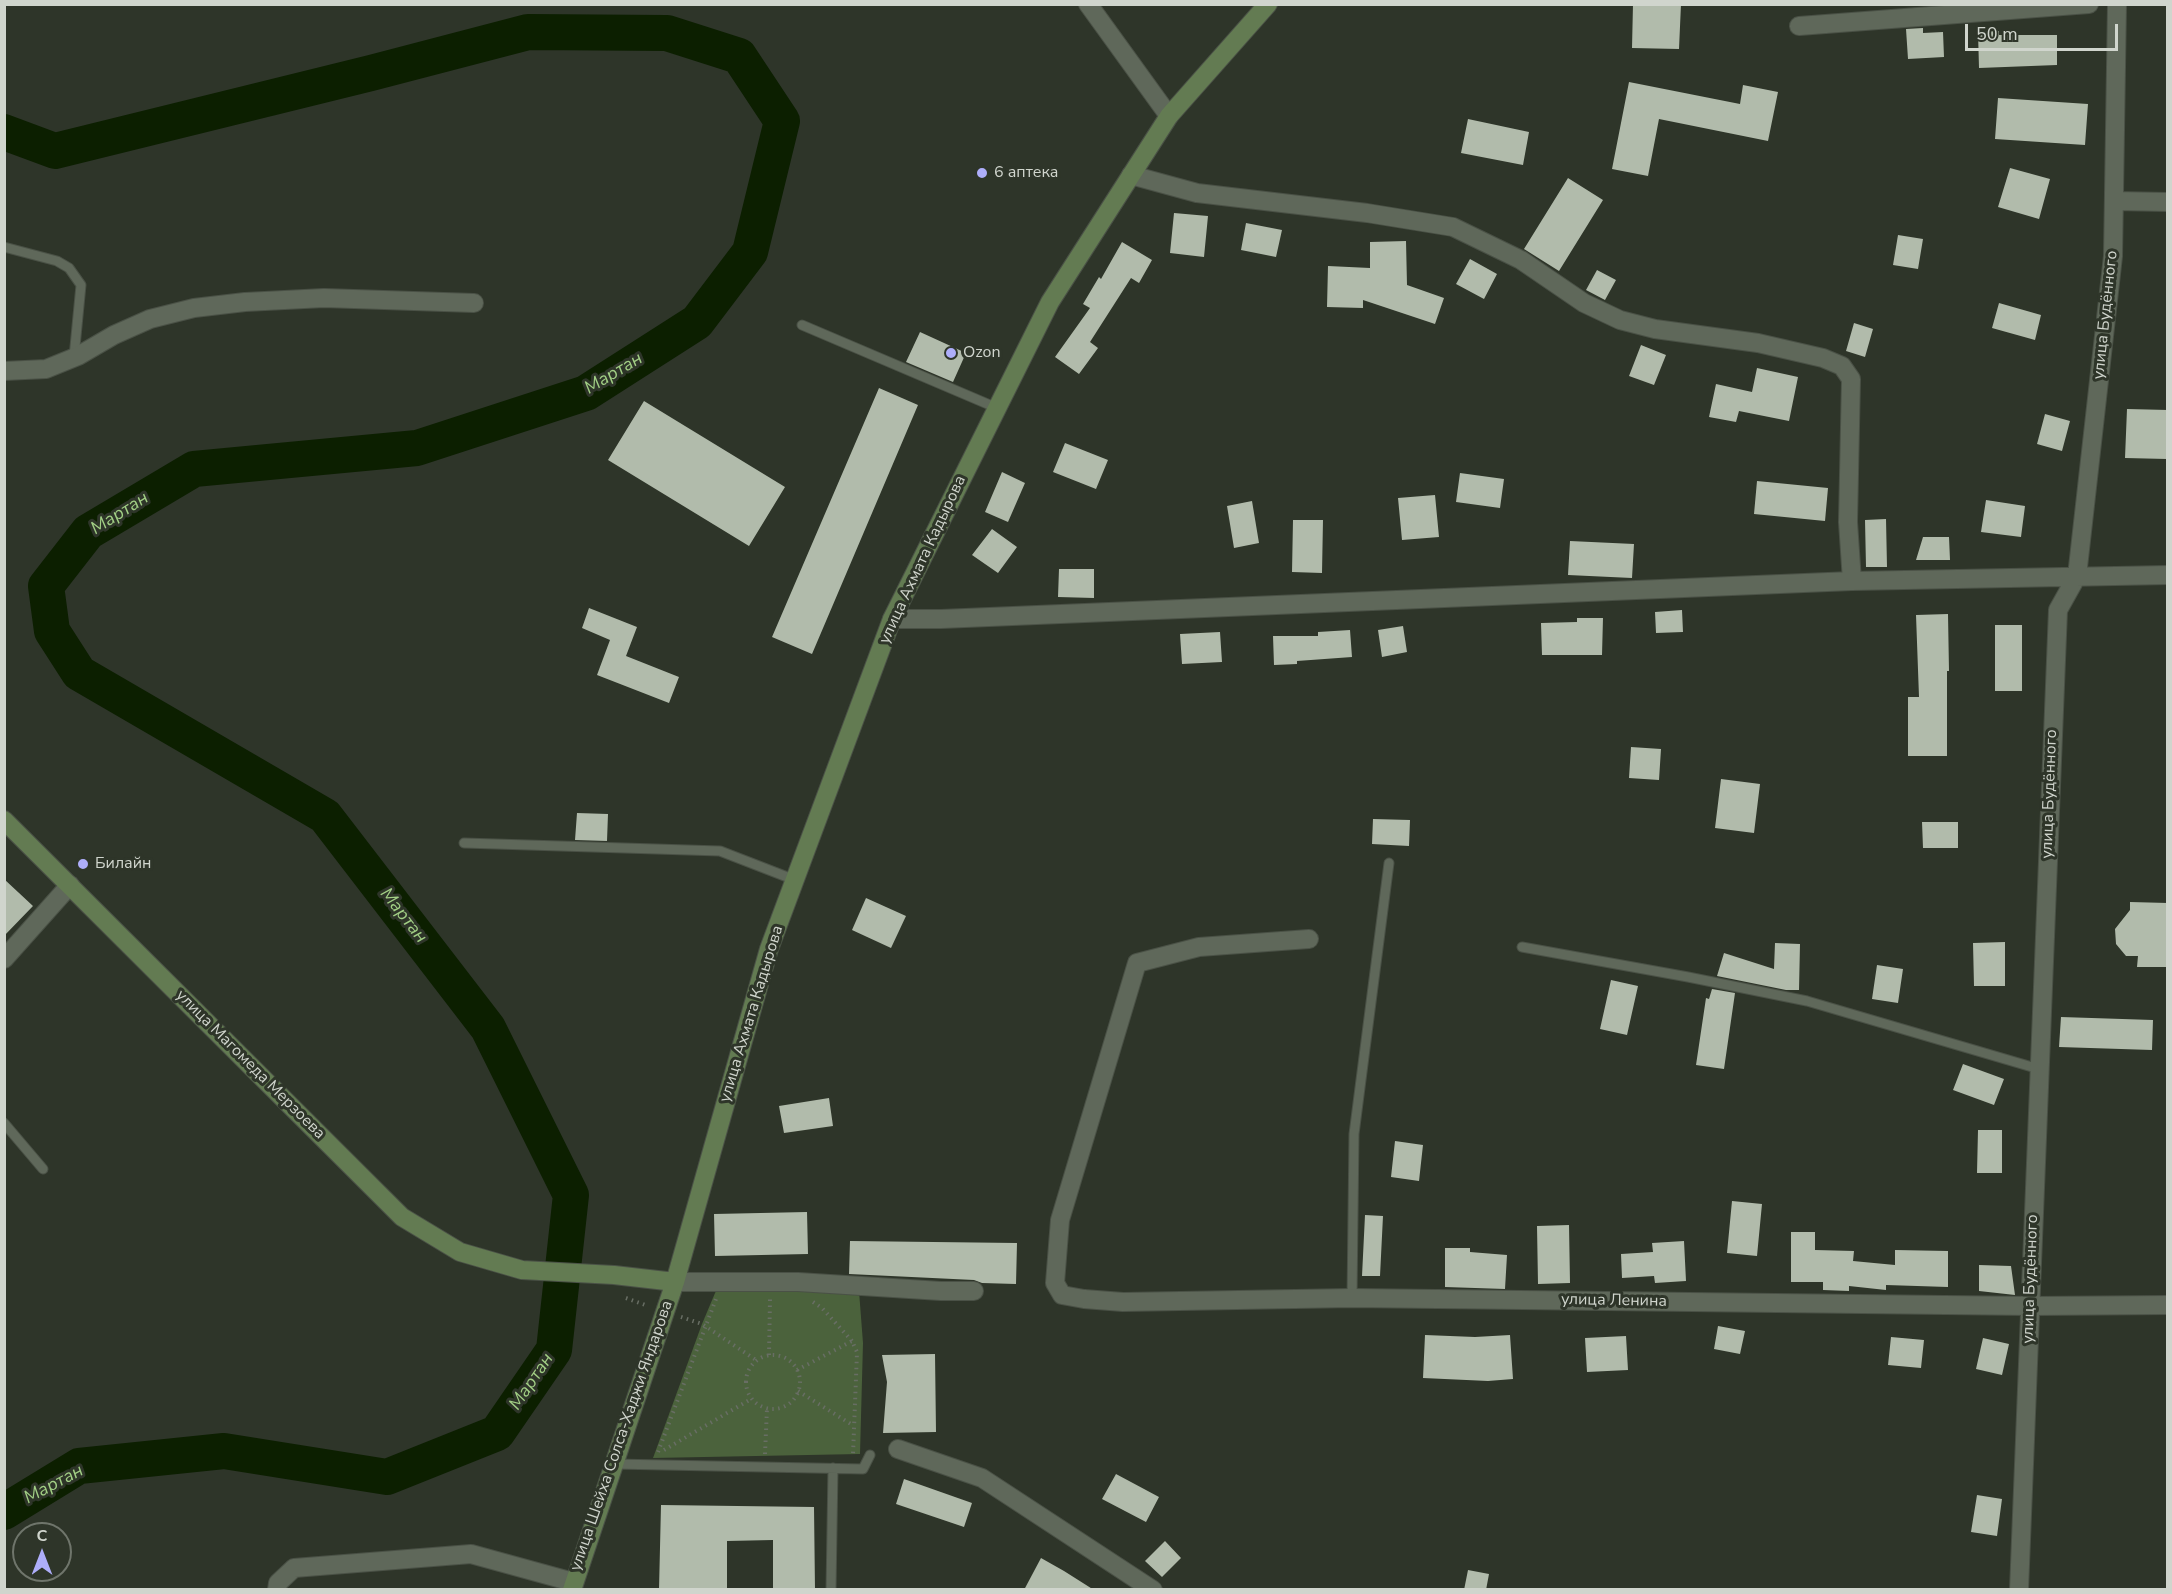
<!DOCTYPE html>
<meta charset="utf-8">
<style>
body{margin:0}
#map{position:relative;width:2172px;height:1594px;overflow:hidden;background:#2e3529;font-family:"Nunito Sans",sans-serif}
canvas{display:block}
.frame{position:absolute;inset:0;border:6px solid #d0d5cd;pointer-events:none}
.north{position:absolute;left:12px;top:1522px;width:60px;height:60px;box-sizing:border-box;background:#2e3529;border:2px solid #6f756b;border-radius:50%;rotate:0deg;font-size:16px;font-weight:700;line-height:24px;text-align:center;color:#d0d5cd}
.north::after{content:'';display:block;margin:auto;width:21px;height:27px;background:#aeaefa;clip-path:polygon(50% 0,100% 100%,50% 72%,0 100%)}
.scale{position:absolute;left:1965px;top:24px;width:153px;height:27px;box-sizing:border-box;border:3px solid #d0d5cd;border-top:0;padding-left:8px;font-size:18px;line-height:21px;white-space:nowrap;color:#d0d5cd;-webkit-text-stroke:4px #2e3529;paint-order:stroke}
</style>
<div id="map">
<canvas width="2172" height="1594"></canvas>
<div class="frame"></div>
<div class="north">С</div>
<div class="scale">50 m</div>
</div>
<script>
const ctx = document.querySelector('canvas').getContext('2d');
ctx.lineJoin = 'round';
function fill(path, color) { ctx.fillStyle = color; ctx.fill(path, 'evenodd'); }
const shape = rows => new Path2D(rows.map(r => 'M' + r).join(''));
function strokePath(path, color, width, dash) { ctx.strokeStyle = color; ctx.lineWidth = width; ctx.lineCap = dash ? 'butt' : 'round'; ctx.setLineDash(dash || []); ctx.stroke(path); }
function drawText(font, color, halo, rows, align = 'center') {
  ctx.font = font + ' "Nunito Sans",sans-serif'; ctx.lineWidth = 6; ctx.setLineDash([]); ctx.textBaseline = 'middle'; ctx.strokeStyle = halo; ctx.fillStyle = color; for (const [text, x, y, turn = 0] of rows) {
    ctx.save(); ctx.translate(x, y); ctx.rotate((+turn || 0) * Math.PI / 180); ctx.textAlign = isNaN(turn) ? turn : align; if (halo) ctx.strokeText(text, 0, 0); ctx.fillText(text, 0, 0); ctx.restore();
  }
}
fill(shape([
 [718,1286,859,1291,863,1343,860,1454,653,1458,702,1324]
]), '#4b623c');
strokePath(shape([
 [4,132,55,151,371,73,528,32,667,33,739,56,782,121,750,252,697,322,586,393,417,448,194,469,88,532,46,586,52,631,79,673,325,816,488,1028,571,1195,554,1350,497,1433,387,1477,224,1451,79,1466,4,1512]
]), '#0c1f00', 36);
fill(shape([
 [1633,4,1681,4,1679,49,1632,48],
 [1923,28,1923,33,1943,32,1944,57,1908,59,1906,29],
 [1999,31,1999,35,2057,35,2057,65,1979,68,1978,32],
 [1629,82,1740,104,1743,85,1778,92,1768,141,1659,119,1648,176,1612,169],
 [1998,98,2088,104,2085,145,1995,139],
 [1468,119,1529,132,1523,165,1461,153],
 [2010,168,2050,179,2039,219,1998,207],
 [1568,178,1603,200,1559,271,1524,249],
 [1174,213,1208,216,1204,257,1170,253],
 [1246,223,1282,230,1276,257,1241,250],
 [1898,235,1923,239,1918,269,1893,265],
 [1406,241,1407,285,1444,298,1435,324,1363,300,1363,308,1327,307,1328,266,1370,268,1370,242],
 [1122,242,1152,260,1139,283,1131,278,1090,342,1098,348,1079,374,1055,357,1090,308,1083,304,1099,277,1101,279],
 [1470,259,1497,274,1484,299,1456,284],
 [1597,270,1616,280,1605,300,1586,290],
 [1999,303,2041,315,2035,340,1992,328],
 [1854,323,1873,329,1865,357,1846,351],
 [920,332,966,353,953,382,906,362],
 [1641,345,1666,355,1654,385,1629,376],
 [1757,368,1798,377,1789,421,1739,411,1736,422,1709,417,1716,384,1752,392],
 [879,388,918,405,812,654,772,637],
 [644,401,785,487,749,546,608,460],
 [2127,409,2168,410,2167,459,2125,458],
 [2045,414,2070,421,2062,451,2037,444],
 [1065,443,1108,460,1096,489,1053,472],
 [1002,472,1025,483,1008,522,985,512],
 [1460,473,1504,479,1500,508,1456,502],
 [1757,481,1828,488,1825,521,1754,514],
 [1435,495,1439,537,1402,540,1398,498],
 [1986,500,2025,506,2021,537,1981,532],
 [1252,501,1259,543,1234,548,1227,506],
 [1886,519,1887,567,1866,567,1865,520],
 [1293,520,1323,520,1322,573,1292,572],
 [992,529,1017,547,998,573,972,555],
 [1923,537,1949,537,1950,560,1916,560],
 [1570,541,1634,544,1632,578,1568,575],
 [1059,569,1094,569,1094,598,1058,597],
 [589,608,637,627,626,656,679,677,669,703,597,675,610,640,582,628],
 [1682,610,1683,632,1656,633,1655,612],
 [1948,614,1949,671,1947,671,1947,756,1908,756,1908,697,1919,697,1916,615],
 [1577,618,1603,618,1602,655,1542,655,1541,623,1577,622],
 [1995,625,2022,625,2022,691,1995,691],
 [1403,626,1407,652,1382,657,1378,630],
 [1350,630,1352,657,1297,661,1297,664,1274,665,1273,636,1318,636,1318,632],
 [1220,632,1222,662,1182,664,1180,634],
 [1631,747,1661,749,1659,780,1629,778],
 [1721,779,1760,784,1754,833,1715,828],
 [577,813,608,814,607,841,575,840],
 [1373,819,1410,820,1409,846,1372,844],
 [1922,822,1958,822,1958,848,1923,848],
 [4,879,33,906,4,936],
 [866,898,906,916,891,948,852,930],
 [2130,902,2168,903,2168,967,2137,967,2138,956,2126,956,2116,944,2115,929,2130,910],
 [2005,942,2005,986,1974,986,1973,943],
 [1775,943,1800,944,1799,990,1786,990,1717,976,1724,953,1774,969],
 [1877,965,1903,969,1898,1003,1872,999],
 [1611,980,1638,986,1627,1035,1600,1029],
 [1712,989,1735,993,1724,1069,1696,1065,1706,998,1709,999],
 [2061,1017,2153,1020,2152,1050,2059,1047],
 [1963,1064,2004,1079,1994,1105,1953,1090],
 [829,1098,833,1126,784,1133,779,1106],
 [1978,1130,2002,1130,2002,1173,1977,1173],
 [1395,1141,1423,1145,1419,1181,1391,1177],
 [1732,1201,1762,1204,1757,1256,1727,1253],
 [807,1212,808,1254,715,1256,714,1214],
 [1365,1215,1383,1216,1380,1276,1362,1276],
 [1569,1225,1570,1283,1538,1284,1537,1226],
 [1791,1232,1815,1232,1815,1250,1854,1251,1853,1261,1895,1265,1895,1250,1948,1251,1948,1287,1886,1285,1886,1290,1849,1286,1849,1291,1823,1290,1823,1282,1791,1282],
 [850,1241,1017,1243,1016,1284,982,1283,974,1280,849,1274],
 [1684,1241,1686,1281,1655,1283,1654,1276,1622,1278,1621,1254,1653,1252,1652,1243],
 [1445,1248,1470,1248,1470,1252,1507,1255,1505,1289,1445,1287],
 [1979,1265,2011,1266,2015,1295,1979,1291],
 [1718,1326,1745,1331,1740,1354,1714,1349],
 [1425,1335,1475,1337,1510,1335,1513,1379,1488,1381,1423,1378],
 [1626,1336,1628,1370,1587,1372,1585,1338],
 [1891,1337,1924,1340,1921,1368,1888,1365],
 [1983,1338,2009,1344,2002,1375,1976,1369],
 [935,1354,936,1432,883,1433,887,1382,882,1355],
 [1116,1474,1159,1497,1146,1522,1102,1499],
 [904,1479,972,1503,964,1527,896,1504],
 [1977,1495,2002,1499,1997,1536,1971,1532],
 [661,1505,814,1507,815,1590,773,1590,773,1540,727,1541,727,1590,659,1590],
 [1165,1541,1181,1558,1162,1577,1145,1561],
 [1041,1558,1064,1571,1094,1590,1024,1590],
 [1468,1570,1489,1574,1486,1590,1464,1590]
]), '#b1bbab');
const lane = shape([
 [4,247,57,261,69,268,81,285,74,357],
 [802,325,997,408],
 [464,843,720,851,795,880],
 [1522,947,1688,977,1807,1001,2039,1069],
 [4,1123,43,1169],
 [1352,1298,1354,1134,1389,863],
 [614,1464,863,1469,870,1455],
 [831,1590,833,1468]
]);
const street = shape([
 [1088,4,1169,116],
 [1799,26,2089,4],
 [1131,175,1197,193,1367,213,1453,227,1521,260,1584,303,1620,320,1655,329,1758,343,1823,358,1842,366,1851,379,1848,522,1852,581],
 [2114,201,2168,202],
 [4,371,46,369,78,356,114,335,150,319,194,308,245,302,324,298,474,303],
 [892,619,941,619,1852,581,2168,575],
 [1309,939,1199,947,1137,963,1060,1220,1055,1283,1062,1295,1084,1299,1123,1302,1352,1298,2030,1306,2168,1305],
 [4,959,70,885],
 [675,1282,798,1282,941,1291,974,1291],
 [898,1449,982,1478,1153,1590],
 [277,1590,278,1583,294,1568,471,1554,573,1582],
 [2019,1590,2058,610,2077,576,2113,256,2117,4]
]);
const secondary = shape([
 [4,820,402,1217,460,1252,522,1270,614,1275,675,1282],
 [572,1590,675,1282,769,949,892,619,1050,302,1169,116,1268,4]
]);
strokePath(lane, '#4a5146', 11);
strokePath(street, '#4a5146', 20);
strokePath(secondary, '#4a5146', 20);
strokePath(shape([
 [626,1298,648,1306],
 [813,1302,822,1308,852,1341],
 [681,1317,702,1324,756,1360],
 '746 1382a27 27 0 1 1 54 0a27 27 0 1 1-54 0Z',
 [769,1355,770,1299],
 [797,1370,852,1341,857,1352,853,1455],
 [798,1391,854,1426],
 [664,1450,751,1399],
 [658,1452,716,1299],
 [765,1454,767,1409]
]), '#686e64', 4, [1.5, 4.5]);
strokePath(lane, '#5f685a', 9);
strokePath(street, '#5f685a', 18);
strokePath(secondary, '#637b52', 18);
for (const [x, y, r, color] of [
 [982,173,6,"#aeaefa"],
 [951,353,6,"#aeaefa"],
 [83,864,6,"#aeaefa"]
]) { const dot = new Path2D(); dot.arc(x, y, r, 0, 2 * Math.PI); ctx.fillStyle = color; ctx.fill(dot); strokePath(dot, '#2e3529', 2); }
drawText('16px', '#d0d5cd', '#2e3529', [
 ["6 аптека",994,173],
 ["Ozon",963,353],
 ["Билайн",95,864]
], 'left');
drawText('16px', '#d0d5cd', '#2e3529', [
 ["улица Будённого",2106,315,-84],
 ["улица Ахмата Кадырова",923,560,-65],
 ["улица Будённого",2050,794,-88],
 ["улица Ахмата Кадырова",752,1014,-73],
 ["улица Магомеда Мерзоева",250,1065,45],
 ["улица Будённого",2031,1279,-88],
 ["улица Ленина",1614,1301,1],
 ["улица Шейха Солса-Хаджи Яндарова",622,1436,-71]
]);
drawText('italic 18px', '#a2cf85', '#2e3529', [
 ["Мартан",614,374,-31],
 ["Мартан",120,514,-32],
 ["Мартан",403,916,52],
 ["Мартан",532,1382,-56],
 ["Мартан",54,1485,-28]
]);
</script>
